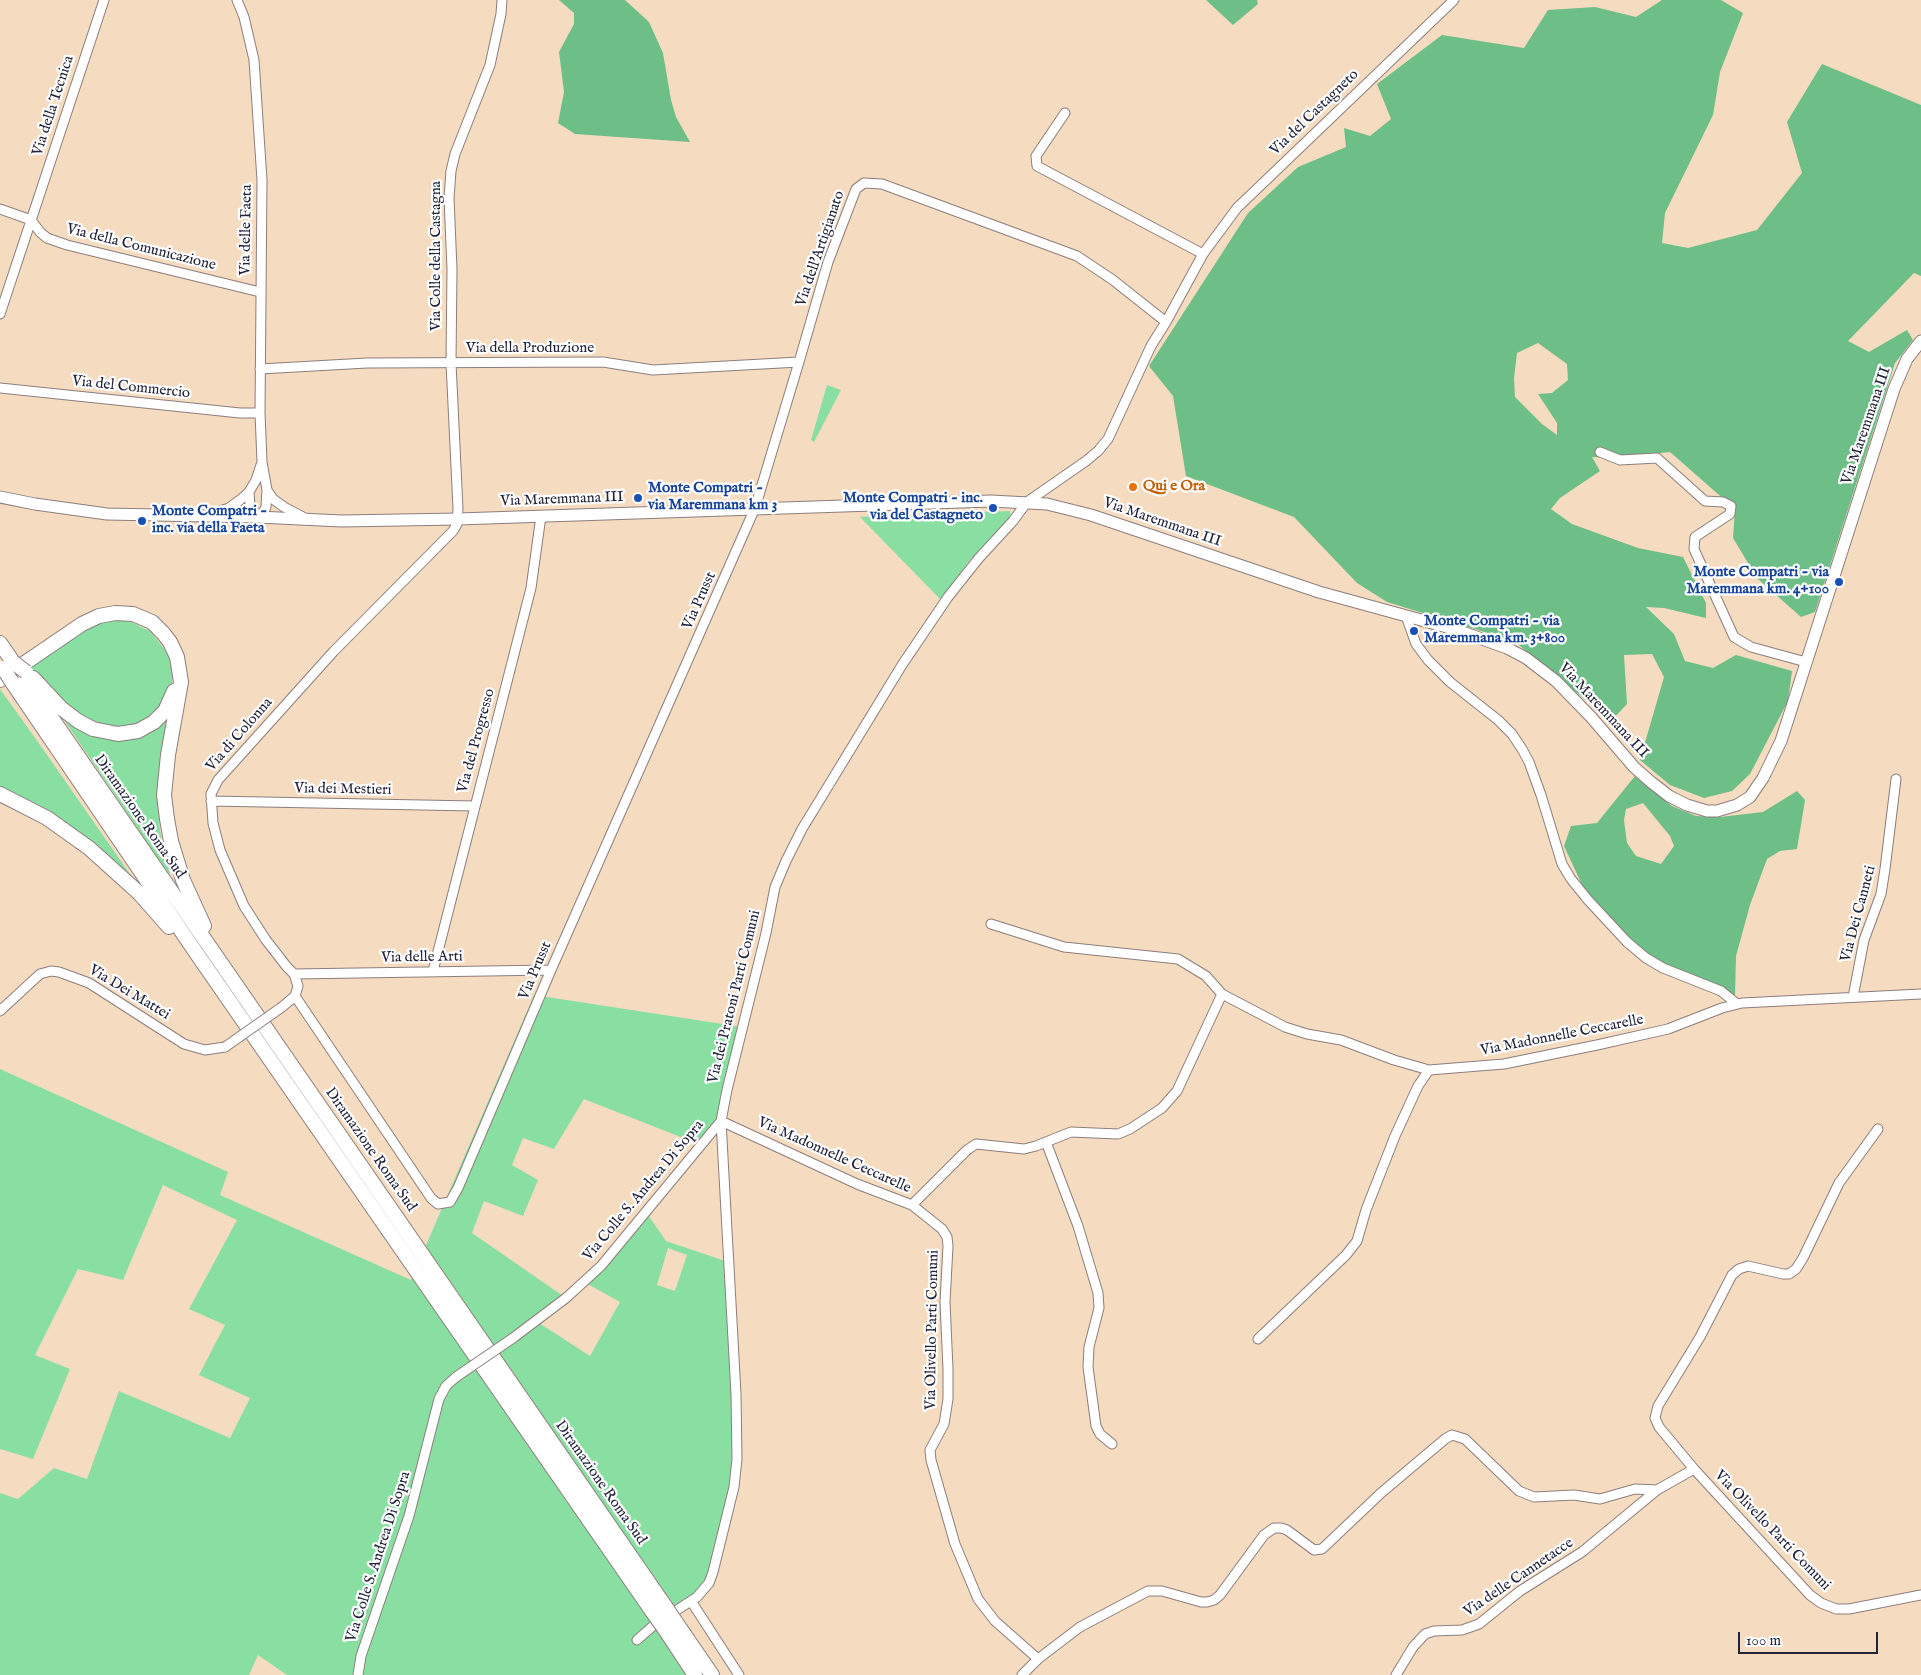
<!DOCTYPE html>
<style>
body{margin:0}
#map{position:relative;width:1921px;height:1675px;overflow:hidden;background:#f5dbbf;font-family:"IM FELL English",serif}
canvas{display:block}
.scale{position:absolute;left:1738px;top:1632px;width:140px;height:22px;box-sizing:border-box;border:2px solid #22223b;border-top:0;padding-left:6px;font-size:15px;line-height:18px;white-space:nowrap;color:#22223b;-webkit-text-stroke:4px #fff;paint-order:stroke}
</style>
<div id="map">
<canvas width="1921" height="1675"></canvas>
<div class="scale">100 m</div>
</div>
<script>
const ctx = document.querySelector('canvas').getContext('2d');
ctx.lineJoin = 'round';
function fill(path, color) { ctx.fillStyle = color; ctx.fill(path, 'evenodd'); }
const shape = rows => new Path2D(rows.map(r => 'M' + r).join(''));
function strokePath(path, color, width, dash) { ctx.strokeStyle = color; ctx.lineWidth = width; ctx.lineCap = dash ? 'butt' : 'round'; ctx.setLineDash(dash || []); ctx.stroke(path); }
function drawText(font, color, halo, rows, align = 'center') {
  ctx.font = font + ' "IM FELL English",serif'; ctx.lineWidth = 4.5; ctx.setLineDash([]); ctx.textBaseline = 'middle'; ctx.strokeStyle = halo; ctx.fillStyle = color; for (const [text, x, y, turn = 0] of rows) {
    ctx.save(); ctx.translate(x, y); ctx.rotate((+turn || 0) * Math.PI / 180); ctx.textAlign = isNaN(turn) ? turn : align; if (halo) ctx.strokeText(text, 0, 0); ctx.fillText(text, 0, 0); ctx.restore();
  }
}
fill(shape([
 [827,385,841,390,814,442,811,440],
 [1010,511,1011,518,968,562,941,600,860,517],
 [119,620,131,622,150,631,165,650,170,659,172,671,172,682,165,703,149,719,124,730,85,722,32,673,30,668,87,629,98,623],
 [0,689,38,742,132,877,0,790],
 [62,717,91,734,163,721,167,724,158,777,158,811,160,831,170,874,168,873],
 [534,995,742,1027,721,1121,701,1145,584,1099,554,1149,523,1138,512,1165,538,1180,523,1216,484,1201,472,1233,566,1298,536,1321,590,1356,620,1302,584,1282,646,1212,666,1241,728,1262,737,1459,713,1572,675,1620,699,1655,695,1675,287,1675,258,1655,249,1675,0,1675,0,1493,18,1499,54,1468,87,1479,119,1391,230,1438,250,1398,199,1375,225,1325,189,1309,237,1220,163,1185,123,1280,78,1269,35,1355,70,1369,33,1459,0,1449,0,1069,228,1172,220,1195,411,1280],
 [668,1248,687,1255,675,1291,657,1285]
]), '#89dfa2');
fill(shape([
 [559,0,625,0,649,22,663,53,671,100,676,117,690,142,575,134,558,123,564,92,559,52,574,24,574,13],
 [1206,0,1257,0,1258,4,1233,25],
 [1662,0,1721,0,1743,13,1720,72,1713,115,1665,213,1662,243,1688,248,1757,230,1802,173,1787,122,1822,64,1921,105,1921,276,1914,273,1848,341,1869,352,1907,330,1913,340,1895,363,1815,612,1801,617,1757,578,1733,538,1735,509,1670,452,1613,458,1592,457,1600,471,1560,498,1551,509,1572,524,1638,548,1683,557,1706,603,1706,618,1664,608,1646,607,1674,634,1685,661,1713,668,1736,655,1792,671,1788,701,1750,774,1732,791,1704,798,1670,785,1640,760,1664,677,1652,654,1624,655,1627,704,1611,721,1514,641,1387,602,1357,583,1294,517,1186,476,1173,396,1149,366,1248,213,1298,167,1346,147,1344,128,1370,136,1391,119,1377,84,1442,35,1524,48,1548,10,1595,7,1636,17],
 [1538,343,1567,364,1568,380,1552,393,1538,394,1557,423,1557,435,1542,424,1515,397,1514,378,1517,353],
 [1635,776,1672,806,1696,816,1720,817,1763,812,1797,791,1805,800,1797,849,1780,851,1767,859,1750,905,1736,956,1735,995,1702,983,1652,959,1619,931,1584,889,1564,846,1571,826,1597,823],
 [1643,803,1670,836,1674,846,1661,864,1636,856,1627,843,1624,820,1626,809]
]), '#6ebe88');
const minor = shape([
 [237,0,244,17,254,60,262,180,260,413,262,462,267,490,266,507,263,513,258,517,250,505,249,492],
 [1065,113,1036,156,1037,166,1203,254],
 [0,209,31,220],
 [31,220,40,232,47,238,67,245,260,292],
 [0,314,104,0],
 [260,369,367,363,603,362,653,370,799,362],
 [0,388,240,413,260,413],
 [1600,452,1620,460,1657,458,1705,501,1723,502,1731,506,1730,514,1695,537,1694,549,1734,637,1751,647,1806,662],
 [267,490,273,499,284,507,305,518],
 [211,514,229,508,240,500,249,492,256,480,261,465],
 [1406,616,1416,644,1428,660,1450,682,1498,720,1512,734,1522,749,1529,762,1541,795,1562,864,1571,879,1588,900,1627,942,1646,958,1663,968,1721,991,1737,1004],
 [211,801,474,806],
 [991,924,1064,947,1178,959,1206,976,1222,994,1285,1027,1307,1034,1341,1040,1394,1060,1429,1070,1504,1064,1597,1045,1668,1029,1722,1008,1742,1003,1921,994],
 [433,971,531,588,541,516],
 [294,974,551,970],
 [295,996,431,1198,438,1204,450,1202,458,1188,551,970,755,508,799,362,828,262,856,189,864,183,882,184,1077,256,1113,280,1166,322],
 [1853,997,1864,940,1881,894,1885,869,1896,779],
 [282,1007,295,996,298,986,294,974,287,967,266,940,244,906,220,850,213,823,211,794,218,780,334,651,453,531,457,524,458,509,451,363,452,269,449,198,451,171,455,154,490,65,501,14,502,0],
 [0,1011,40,974,51,971,59,972,89,983,184,1044,205,1050,225,1047],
 [721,1121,857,1184,912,1205,967,1150,976,1144,1024,1149,1036,1146,1071,1132,1118,1134,1130,1129,1162,1108,1177,1091,1222,994],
 [1046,1142,1078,1226,1098,1293,1099,1308,1089,1347,1088,1367,1096,1426,1100,1434,1112,1444],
 [912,1205,942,1229,947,1237,948,1246,945,1302,948,1369,948,1399,944,1424,930,1450,931,1460,955,1544,978,1599,995,1621,1038,1659,1080,1627,1148,1591,1162,1591,1201,1602,1207,1602,1214,1600,1220,1595,1264,1535,1274,1528,1281,1528,1287,1530,1314,1550,1322,1549,1381,1493,1445,1439,1452,1435,1465,1439,1519,1491,1534,1497,1574,1495,1600,1499,1635,1489,1657,1490,1694,1469,1659,1427,1655,1418,1658,1406,1700,1337,1732,1275,1739,1269,1748,1266,1783,1274,1789,1274,1796,1269,1803,1258,1839,1183,1878,1129],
 [513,1338,566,1298,601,1266,721,1121],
 [1258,1339,1346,1255,1357,1241,1366,1210,1395,1136,1418,1086,1429,1070],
 [1694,1469,1810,1595,1821,1603,1836,1609,1849,1609,1921,1595],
 [691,1601,739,1675],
 [637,1640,654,1625,697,1597,709,1583,713,1572,734,1487,737,1459,736,1394,721,1121,727,1090,766,933,775,887,786,861,802,829,902,665,948,597,979,558,1013,521,1027,502,1086,461,1098,451,1108,439,1151,346,1166,322,1203,254,1237,208,1454,0],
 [358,1675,361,1656,409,1516,439,1399,446,1386,456,1377],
 [1022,1675,1038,1659],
 [1396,1675,1413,1647,1425,1634,1434,1631,1462,1630,1479,1624,1520,1591,1582,1552,1657,1490]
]);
const major = shape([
 [0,497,35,504,107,514,258,517,342,521,458,519,991,501,1047,504,1091,515,1319,592,1454,629,1507,648,1526,658,1556,681,1591,717,1634,767,1651,782,1669,796,1687,805,1707,811,1717,811,1737,805,1750,797,1763,778,1781,741,1894,389,1907,359,1921,341]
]);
const highway = shape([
 [0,643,13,662],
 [22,675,665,1606],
 [33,678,61,708,78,721,93,729,118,734,138,731,154,722,165,711,174,691],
 [0,680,82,624,99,616,115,613,133,614,152,622,163,633,170,642,177,657,181,682,168,755,164,795,167,819,171,841,183,880,204,926],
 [12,682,197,954,654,1614],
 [0,794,47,818,89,848,139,893,169,927],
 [675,1621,712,1675],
 [664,1628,695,1675]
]);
strokePath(minor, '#8c7e7d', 11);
strokePath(major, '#8c7e7d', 13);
strokePath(highway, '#8c7e7d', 16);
strokePath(minor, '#fff', 9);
strokePath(major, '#fff', 11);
strokePath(highway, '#fff', 14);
const minorBridge = shape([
 [225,1047,282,1007],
 [456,1377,513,1338]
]);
const highwayBridge = shape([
 [13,662,26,672],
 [3,668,12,682],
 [665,1606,675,1621],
 [654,1614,664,1628]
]);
strokePath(minorBridge, '#8c7e7d', 11, []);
strokePath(highwayBridge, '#8c7e7d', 16, []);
strokePath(minorBridge, '#fff', 9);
strokePath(highwayBridge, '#fff', 14);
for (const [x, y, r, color] of [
 [1133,487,5,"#e8710a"],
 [638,498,5,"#1a4fb4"],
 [993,508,5,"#1a4fb4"],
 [142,521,5,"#1a4fb4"],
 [1839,582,5,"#1a4fb4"],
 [1414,631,5,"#1a4fb4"]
]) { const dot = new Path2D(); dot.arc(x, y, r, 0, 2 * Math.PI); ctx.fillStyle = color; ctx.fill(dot); strokePath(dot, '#fff', 2); }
drawText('15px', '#22223b', '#fff', [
 ["Via della Tecnica",54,106,-72],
 ["Via del Castagneto",1315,113,-44],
 ["Via delle Faeta",247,230,-89],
 ["Via della Comunicazione",141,248,14],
 ["Via dell'Artigianato",821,249,-71],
 ["Via Colle della Castagna",437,256,-90],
 ["Via della Produzione",530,349],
 ["Via del Commercio",131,388,6],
 ["Via Maremmana III",1867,426,-71],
 ["Via Maremmana III",562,500,-2],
 ["Via Maremmana III",1162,523,19],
 ["Via Prusst",700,601,-66],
 ["Via Maremmana III",1603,711,47],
 ["Via di Colonna",240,735,-49],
 ["Via del Progresso",477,741,-75],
 ["Via dei Mestieri",343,790,1],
 ["Diramazione Roma Sud",139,817,55],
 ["Via Dei Canneti",1859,914,-75],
 ["Via delle Arti",422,958,-1],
 ["Via Prusst",536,971,-67],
 ["Via Dei Mattei",129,993,31],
 ["Via dei Pratoni Parti Comuni",735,997,-76],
 ["Via Madonnelle Ceccarelle",1562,1036,-11],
 ["Diramazione Roma Sud",370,1150,55],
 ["Via Madonnelle Ceccarelle",834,1156,24],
 ["Via Colle S. Andrea Di Sopra",644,1191,-50],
 ["Via Olivello Parti Comuni",933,1330,-89],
 ["Diramazione Roma Sud",600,1483,55],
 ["Via Olivello Parti Comuni",1772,1531,46],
 ["Via Colle S. Andrea Di Sopra",379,1557,-72],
 ["Via delle Cannetacce",1519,1578,-34]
]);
drawText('bold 15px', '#c56008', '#fff', [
 ["Qui e Ora",1143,487]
], 'left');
drawText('bold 15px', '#164399', '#fff', [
 ["Monte Compatri -",648,489],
 ["via Maremmana km 3",648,506],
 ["Monte Compatri - inc.",983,499,"right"],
 ["via del Castagneto",983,516,"right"],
 ["Monte Compatri -",152,512],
 ["inc. via della Faeta",152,529],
 ["Monte Compatri - via",1829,573,"right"],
 ["Maremmana km. 4+100",1829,590,"right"],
 ["Monte Compatri - via",1424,622],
 ["Maremmana km. 3+800",1424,639]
], 'left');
</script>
